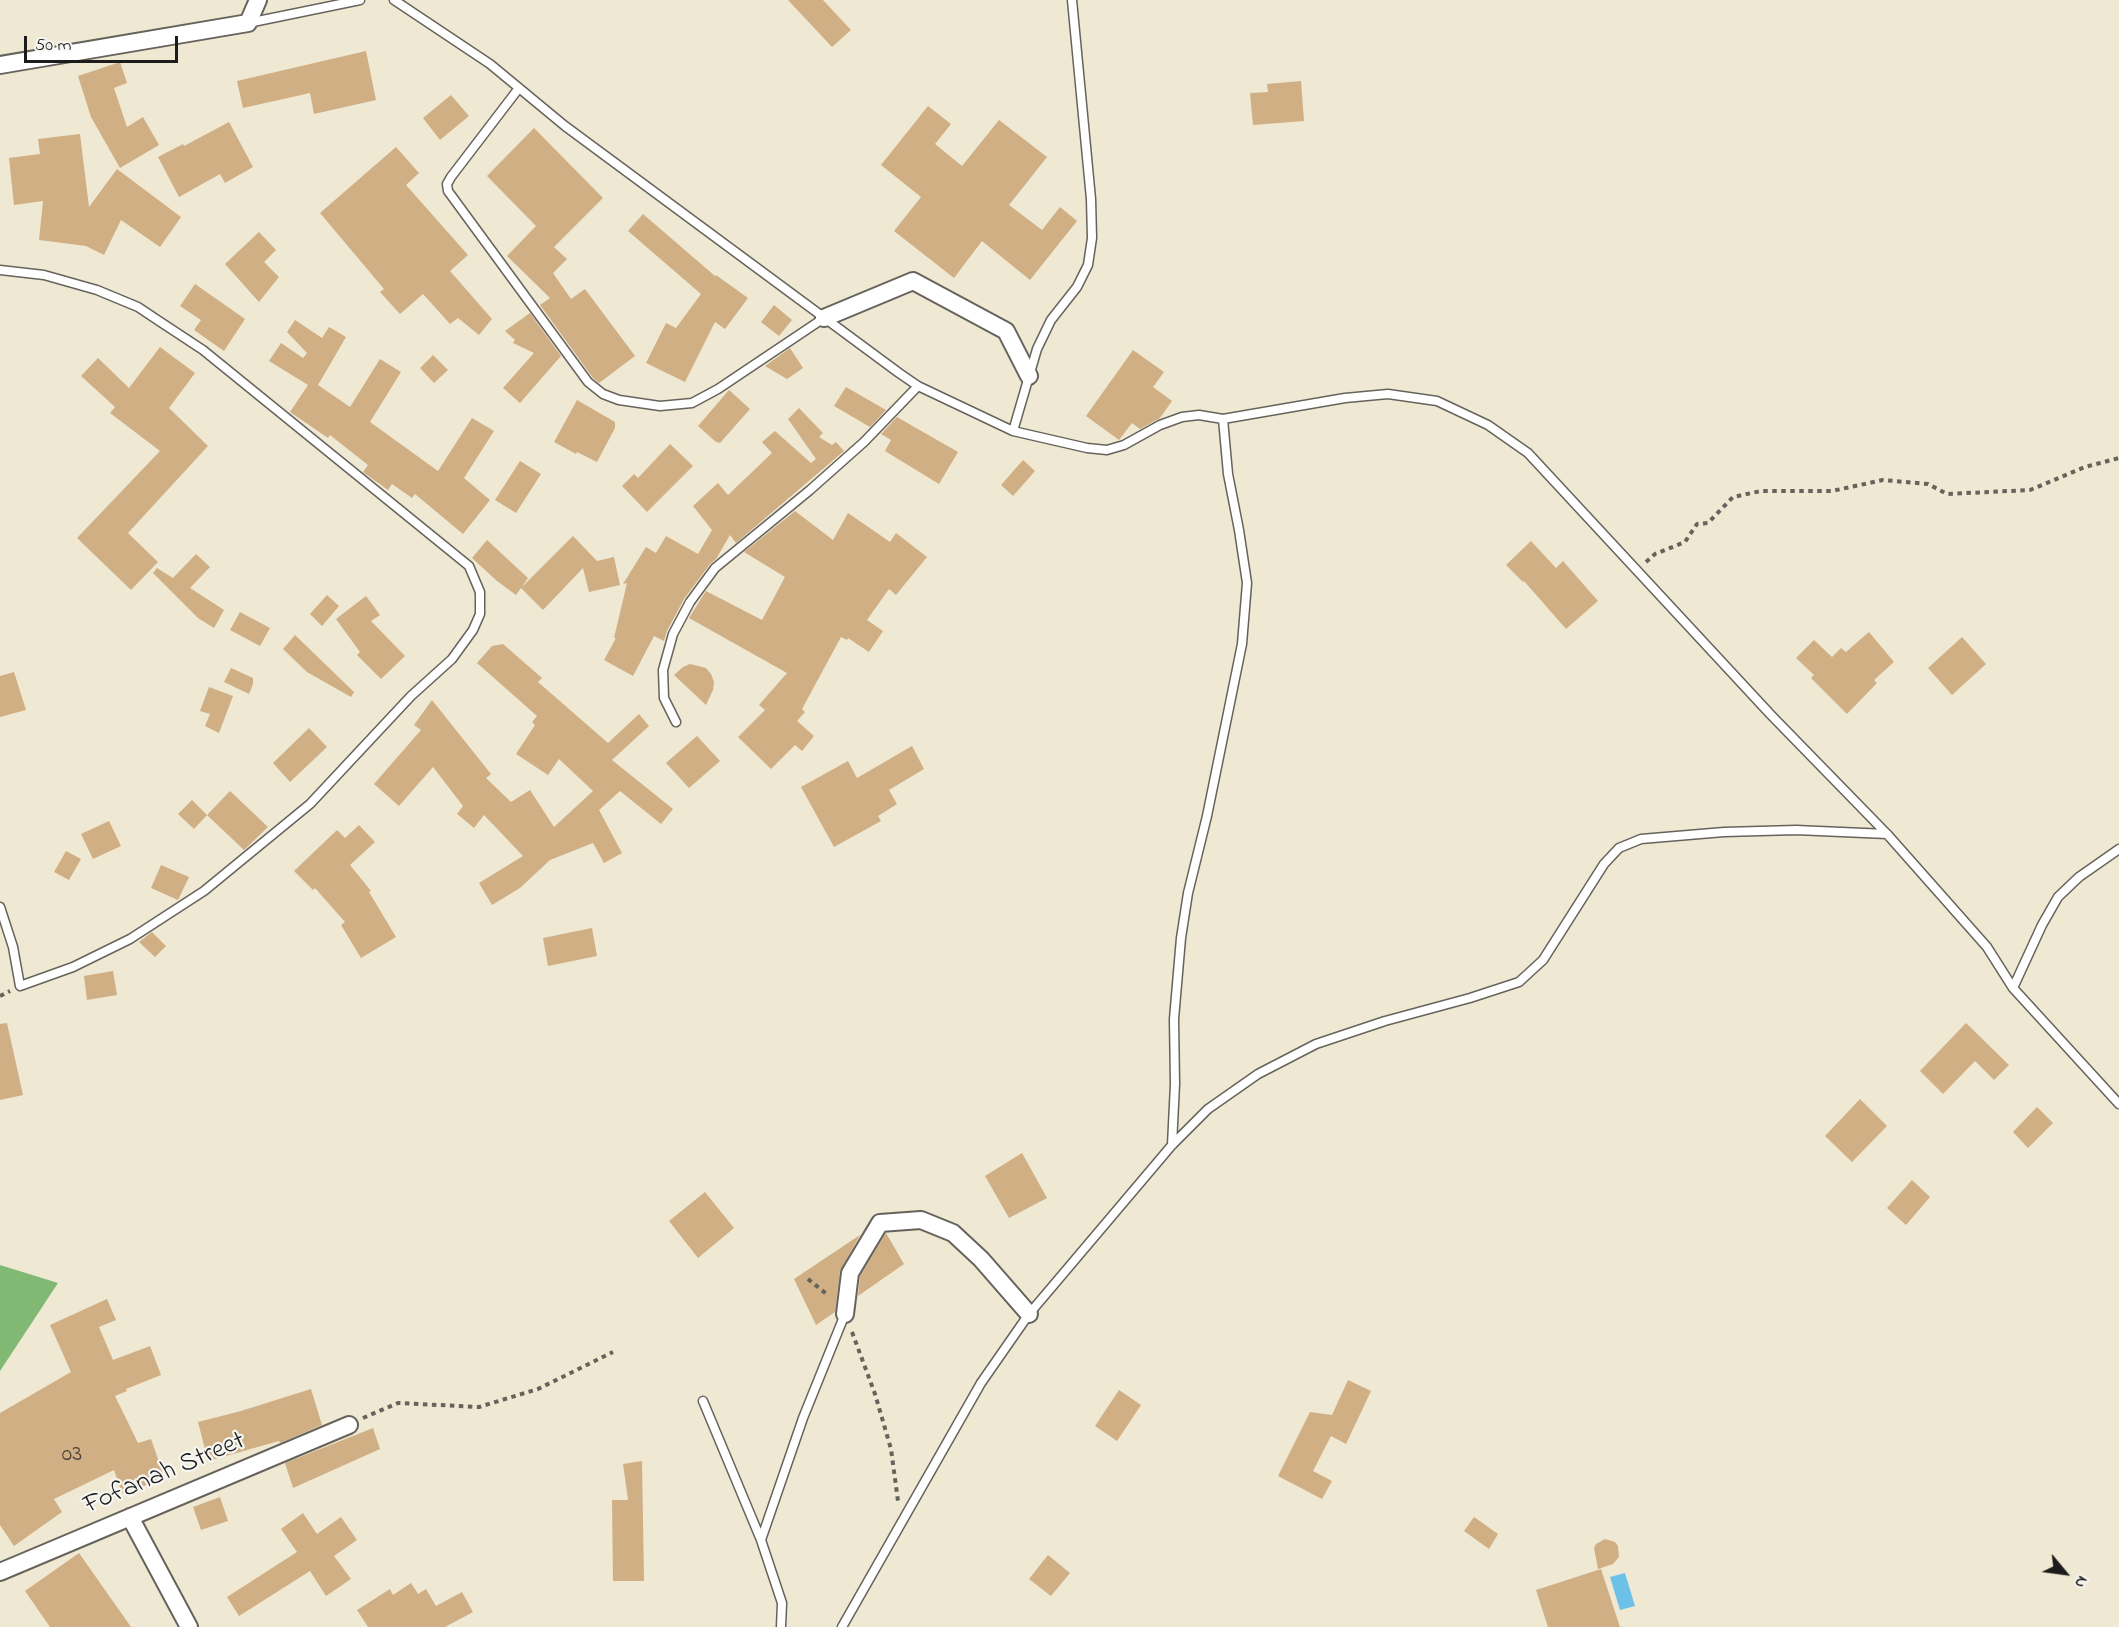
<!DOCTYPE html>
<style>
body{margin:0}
#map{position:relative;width:2119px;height:1627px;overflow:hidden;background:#efe8d2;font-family:"Indie Flower",sans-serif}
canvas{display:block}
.north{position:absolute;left:2035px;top:1543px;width:60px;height:60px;-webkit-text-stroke:4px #f6f6f2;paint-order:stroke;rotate:119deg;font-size:16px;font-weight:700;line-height:24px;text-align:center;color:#1c1c1c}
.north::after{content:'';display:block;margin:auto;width:21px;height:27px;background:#1c1c1c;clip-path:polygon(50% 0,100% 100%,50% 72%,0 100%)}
.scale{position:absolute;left:24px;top:36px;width:154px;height:27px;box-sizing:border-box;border:3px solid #1c1c1c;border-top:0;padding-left:8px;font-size:18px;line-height:21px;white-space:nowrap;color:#1c1c1c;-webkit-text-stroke:4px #f6f6f2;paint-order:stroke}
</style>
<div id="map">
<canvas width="2119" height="1627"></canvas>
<div class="north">N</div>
<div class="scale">50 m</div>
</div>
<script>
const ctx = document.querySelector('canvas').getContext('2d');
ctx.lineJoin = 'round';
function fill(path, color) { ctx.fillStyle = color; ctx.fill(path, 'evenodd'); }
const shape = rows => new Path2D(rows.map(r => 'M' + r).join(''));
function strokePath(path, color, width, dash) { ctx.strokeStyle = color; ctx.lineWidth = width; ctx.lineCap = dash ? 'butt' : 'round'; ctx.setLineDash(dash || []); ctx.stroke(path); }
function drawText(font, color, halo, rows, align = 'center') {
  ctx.font = font + ' "Indie Flower",sans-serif'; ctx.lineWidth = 4.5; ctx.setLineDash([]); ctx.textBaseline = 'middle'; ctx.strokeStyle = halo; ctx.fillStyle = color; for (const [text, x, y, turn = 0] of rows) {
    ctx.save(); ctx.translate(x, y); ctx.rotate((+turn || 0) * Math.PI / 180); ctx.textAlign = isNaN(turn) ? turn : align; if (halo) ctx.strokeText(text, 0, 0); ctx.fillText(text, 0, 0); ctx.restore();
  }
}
fill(shape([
 [0,1265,58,1283,0,1371]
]), '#80b874');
fill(shape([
 [1625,1573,1635,1606,1620,1610,1610,1577]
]), '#6cc1e9');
fill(shape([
 [788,0,823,0,851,30,832,47],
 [366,51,376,100,314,114,310,93,243,108,237,81],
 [120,62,127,83,114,88,127,127,143,117,159,145,120,168,91,117,78,76],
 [1301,81,1304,121,1253,125,1250,93,1268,92,1267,84],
 [451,95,469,116,440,140,423,118],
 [928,106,951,124,935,144,962,166,999,120,1047,157,1009,205,1042,230,1060,207,1077,221,1030,280,982,241,954,278,894,231,921,197,881,165],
 [229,122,253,167,225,183,220,174,179,197,158,157,183,144,184,146],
 [534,128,603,198,554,247,567,259,553,273,571,299,585,289,635,356,599,383,593,378,540,305,550,298,507,256,536,226,487,176],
 [80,134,89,207,117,169,181,217,160,247,121,220,104,255,86,246,39,240,43,201,14,205,9,158,40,154,38,139],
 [396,147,419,173,406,185,468,255,450,271,492,319,479,335,458,318,450,324,423,294,400,314,380,292,384,289,320,213],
 [643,214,715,276,716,275,748,298,725,329,715,322,685,382,646,363,666,323,676,328,701,294,628,231],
 [259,232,276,250,264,262,279,277,259,302,225,264],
 [195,284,245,319,224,351,194,330,201,320,180,306],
 [774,305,792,320,779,336,761,322],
 [530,313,561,356,520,403,503,388,534,353,513,343,515,340,505,331],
 [295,320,322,338,329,327,346,337,318,385,350,407,380,359,401,372,370,422,438,471,472,418,494,431,464,478,490,500,463,534,415,494,412,498,392,484,388,490,363,472,368,465,330,435,328,438,290,412,308,385,269,361,281,343,303,358,307,353,287,332],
 [160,347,195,373,169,408,208,446,128,533,158,562,131,590,77,538,160,451,110,413,115,407,81,376,98,358,129,388],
 [790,348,803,368,787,379,765,366],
 [1133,350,1164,372,1153,387,1172,401,1160,418,1140,429,1132,423,1119,440,1086,416],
 [433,355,448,370,434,383,420,368],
 [846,387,886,410,870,427,834,406],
 [729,390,750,409,720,443,716,442,698,426],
 [577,400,615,422,615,428,597,462,577,452,576,454,554,442],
 [799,408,823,433,819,437,832,445,836,442,844,451,736,543,730,535,716,559,710,564,684,599,667,631,664,641,654,636,633,676,604,660,616,638,614,638,627,583,623,584,646,547,656,553,666,536,698,554,712,530,693,506,718,483,728,495,772,453,762,442,775,431,811,463,816,459,788,419],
 [897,417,958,452,939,484,885,451,891,440,881,434],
 [670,444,693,466,647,512,622,486,634,474,638,478],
 [1023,460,1035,471,1013,496,1001,485],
 [520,461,541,474,516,513,495,500],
 [795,511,833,540,848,513,890,542,896,533,927,557,896,595,889,589,867,620,883,631,869,652,848,638,847,640,841,637,802,709,805,712,797,721,814,736,802,751,795,745,771,769,738,737,765,710,759,705,787,673,689,618,706,591,762,620,785,577,744,552],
 [573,536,597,561,614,557,620,585,589,592,583,568,543,610,521,588,516,595,497,581,472,558,487,540,528,578,522,587],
 [1531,541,1556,568,1563,561,1598,601,1566,629,1524,581,1523,582,1506,565],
 [196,554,210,567,190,588,224,610,214,628,198,618,153,573,157,568,173,578],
 [327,595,339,606,322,626,310,614],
 [366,596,380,615,371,621,405,656,381,679,357,655,360,652,336,619],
 [240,612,270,628,260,646,230,630],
 [1869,632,1894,662,1874,680,1877,683,1847,714,1811,678,1814,675,1796,658,1814,640,1832,657,1841,648,1846,652],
 [295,635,354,692,351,697,307,672,283,649],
 [1962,637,1986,664,1952,695,1928,668],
 [503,644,542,678,538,682,608,743,639,714,649,726,612,760,673,809,661,824,620,791,599,810,622,853,604,863,593,843,550,860,520,888,492,905,479,883,523,856,484,815,474,828,457,814,463,806,433,767,399,806,374,784,421,730,414,725,432,700,491,774,486,778,511,802,530,790,554,827,593,791,559,759,548,775,516,754,535,725,532,722,537,716,477,663,492,646],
 [690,664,706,668,711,674,714,682,713,690,706,705,674,675,683,667],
 [231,668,253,678,253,684,249,694,224,682],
 [14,672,26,710,0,717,0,676],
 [209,687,233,696,219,733,205,726,210,714,200,711],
 [309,728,327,747,290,782,273,763],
 [697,736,720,761,689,788,666,763],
 [912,746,924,769,889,790,897,804,878,816,881,821,834,847,801,787,848,761,857,778],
 [230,791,268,827,244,850,207,815],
 [192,800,207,815,194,829,178,814],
 [109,821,121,846,93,859,81,834],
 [359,825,375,842,350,865,371,891,369,892,396,937,361,958,341,925,345,922,315,888,313,890,294,871,337,830,345,838],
 [66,851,81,859,69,880,54,872],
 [161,865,189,877,178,900,151,888],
 [592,928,597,956,548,966,543,938],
 [152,932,166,946,155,957,139,942],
 [113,971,117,995,87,1000,84,976],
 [7,1023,23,1095,0,1100,0,1024],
 [1966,1023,2009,1065,1994,1080,1975,1061,1943,1094,1920,1071],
 [1860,1099,1887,1126,1852,1162,1825,1136],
 [2037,1107,2053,1123,2028,1148,2013,1132],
 [1022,1153,1047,1198,1009,1218,985,1176],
 [1912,1180,1930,1197,1906,1225,1887,1208],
 [705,1192,734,1228,698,1258,669,1221],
 [886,1233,904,1264,858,1296,860,1276],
 [860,1235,840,1271,835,1312,816,1325,794,1279],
 [107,1299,116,1320,99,1327,113,1360,150,1346,161,1375,126,1389,127,1391,115,1396,138,1443,151,1439,165,1479,122,1493,114,1470,54,1499,62,1512,14,1546,0,1525,0,1413,71,1372,50,1325],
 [1348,1380,1371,1391,1346,1444,1331,1436,1313,1471,1332,1481,1322,1499,1278,1476,1310,1412,1332,1415],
 [311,1389,322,1425,280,1443,279,1441,208,1461,198,1422,241,1411],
 [1119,1390,1141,1405,1117,1441,1095,1426],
 [373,1428,380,1449,293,1488,285,1463],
 [642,1461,644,1581,613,1581,612,1500,628,1500,623,1464],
 [220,1497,228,1521,201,1530,193,1507],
 [303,1513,317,1534,341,1517,357,1540,334,1556,351,1579,326,1596,310,1571,239,1616,227,1597,297,1552,281,1529],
 [1474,1517,1498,1534,1489,1549,1464,1531],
 [1605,1539,1615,1542,1618,1546,1619,1557,1613,1564,1598,1569,1594,1548,1596,1544],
 [79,1553,131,1627,50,1627,25,1591],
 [1048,1555,1070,1573,1051,1596,1029,1579],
 [1601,1569,1620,1627,1548,1627,1536,1590],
 [411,1583,418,1594,426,1589,436,1606,462,1592,473,1612,445,1627,368,1627,357,1610,390,1589,393,1595]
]), '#d0af85');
const service = shape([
 [394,0,490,64,565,126,899,373,918,386,1013,431,1087,448,1107,450,1124,445,1160,425,1182,417,1199,415,1223,419,1345,398,1388,394,1437,401,1488,425,1528,453,1771,715,1887,834,1987,947,2013,988,2119,1104],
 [248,23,360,0],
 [519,88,451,177,447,184,448,191,588,382,603,394,619,400,660,406,692,403,718,389,824,318],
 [0,270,44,275,97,290,138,307,159,321,203,350,469,566,480,592,480,614,473,630,452,659,411,696,310,804,204,891,130,939,73,967,20,986,13,947,0,907],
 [1013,431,1037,349,1051,320,1077,287,1088,265,1092,238,1091,199,1072,0],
 [676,722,664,698,663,670,673,634,690,602,715,568,810,490,864,442,918,386],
 [2013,988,2042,925,2058,897,2079,877,2119,849],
 [1172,1145,1175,1084,1174,1019,1181,938,1188,893,1207,816,1242,644,1247,583,1239,530,1228,474,1223,419],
 [703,1401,761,1540],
 [781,1627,782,1603,761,1540,803,1418,845,1314],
 [842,1627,981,1383,1029,1314,1172,1145,1208,1109,1258,1074,1316,1044,1385,1021,1470,998,1519,982,1543,960,1604,864,1619,848,1641,839,1724,832,1796,830,1887,834]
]);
const minor = shape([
 [0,65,248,23,258,0],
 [824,318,913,281,1006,331,1029,376],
 [845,1314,850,1273,880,1223,921,1220,953,1233,981,1259,1029,1314],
 [130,1517,189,1627],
 [0,1572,349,1425]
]);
strokePath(service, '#66635c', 11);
strokePath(minor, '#66635c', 20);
strokePath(shape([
 [1646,562,1655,554,1685,542,1697,524,1708,523,1733,497,1761,491,1832,491,1883,480,1928,484,1947,494,2030,490,2085,467,2119,458],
 [0,996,10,991],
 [808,1279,829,1296],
 [852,1332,875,1394,891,1449,898,1501],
 [363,1418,398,1403,479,1407,538,1389,613,1352]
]), '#66635c', 4, [4.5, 4.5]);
strokePath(service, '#fff', 8);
strokePath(minor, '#fff', 16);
drawText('24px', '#494136', null, [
 ["03",72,1456]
]);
drawText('27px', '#1c1c1c', '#f6f6f2', [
 ["Fofanah Street",165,1475,-23]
]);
</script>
